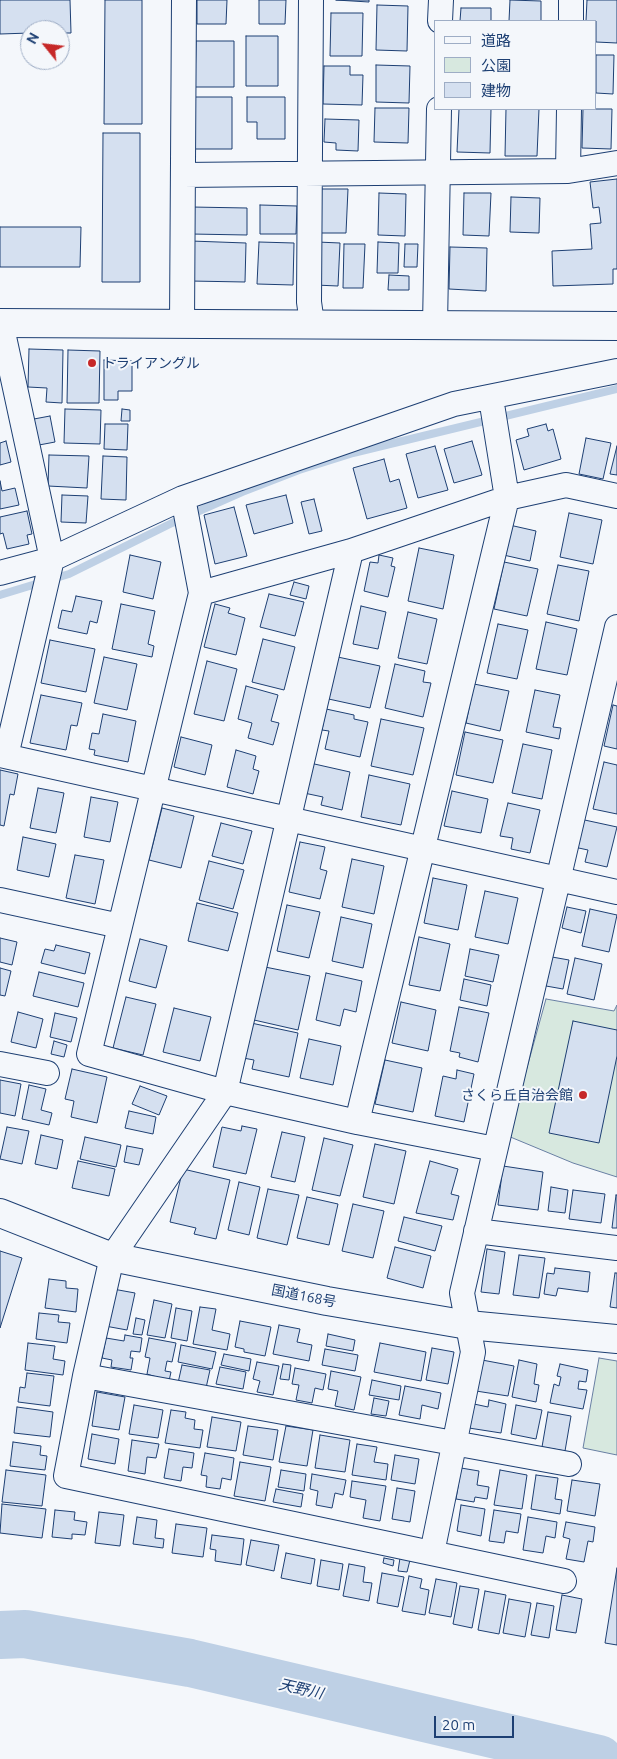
<!DOCTYPE html>
<meta charset="utf-8">
<style>
body{margin:0}
#map{position:relative;width:617px;height:1759px;overflow:hidden;background:#f4f7fb;font-family:Ubuntu,"Noto Sans JP",sans-serif}
canvas{display:block}
.legend{position:absolute;left:434px;top:20px;width:162px;height:90px;box-sizing:border-box;background:#f4f7fb;border:1px solid #9eadc5;margin:0;padding:6px 9px;list-style:none;font-size:15px;color:#1d3f73}
.legend li{display:flex;align-items:center;gap:10px;height:25px}
.legend b{width:25px;border:1px solid #9eadc5}
.north{position:absolute;left:20px;top:20px;width:50px;height:50px;box-sizing:border-box;background:#f4f7fb;border:1px solid #9eadc5;border-radius:50%;rotate:299deg;font-size:14px;font-weight:700;line-height:20px;text-align:center;color:#1d3f73}
.north::after{content:'';display:block;margin:auto;width:18px;height:22px;background:#c62828;clip-path:polygon(50% 0,100% 100%,50% 72%,0 100%)}
.scale{position:absolute;left:434px;top:1716px;width:80px;height:22px;box-sizing:border-box;border:2px solid #1d3f73;border-top:0;padding-left:6px;font-size:15px;line-height:18px;white-space:nowrap;color:#1d3f73;-webkit-text-stroke:4px #f4f7fb;paint-order:stroke}
</style>
<div id="map">
<canvas width="617" height="1759"></canvas>
<ul class="legend">
<li><b style="height:6px;background:#f4f7fb"></b>道路</li>
<li><b style="height:14px;background:#d7e8df"></b>公園</li>
<li><b style="height:14px;background:#d5e0f0"></b>建物</li>
</ul>
<div class="north">N</div>
<div class="scale">20 m</div>
</div>
<script>
const ctx = document.querySelector('canvas').getContext('2d');
ctx.lineJoin = 'round';
function fill(path, color) { ctx.fillStyle = color; ctx.fill(path, 'evenodd'); }
const shape = rows => new Path2D(rows.map(r => 'M' + r).join(''));
function strokePath(path, color, width, dash) { ctx.strokeStyle = color; ctx.lineWidth = width; ctx.lineCap = dash ? 'butt' : 'round'; ctx.setLineDash(dash || []); ctx.stroke(path); }
function drawText(font, color, halo, rows, align = 'center') {
  ctx.font = font + ' Ubuntu,"Noto Sans JP",sans-serif'; ctx.lineWidth = 4; ctx.setLineDash([]); ctx.textBaseline = 'middle'; ctx.strokeStyle = halo; ctx.fillStyle = color; for (const [text, x, y, turn = 0] of rows) {
    ctx.save(); ctx.translate(x, y); ctx.rotate((+turn || 0) * Math.PI / 180); ctx.textAlign = isNaN(turn) ? turn : align; if (halo) ctx.strokeText(text, 0, 0); ctx.fillText(text, 0, 0); ctx.restore();
  }
}
const green = shape([
 [546,999,614,1011,617,1005,617,1177,573,1163,508,1136,546,999],
 [599,1358,617,1361,617,1455,583,1448,599,1358]
]);
fill(green, '#d7e8df');
strokePath(green, '#687fa3', 1);
strokePath(shape([
 [0,595,69,574,172,523,242,492,299,470,353,453,617,389]
]), '#bed0e5', 8);
strokePath(shape([
 [0,1635,25,1634,190,1663,599,1759]
]), '#bed0e5', 48);
const building = shape([
 [0,0,70,0,71,33,60,33,60,30,30,30,30,33,0,34,0,0],
 [105,0,142,0,142,124,104,124,105,0],
 [197,0,227,0,226,24,197,24,197,0],
 [259,0,286,0,285,24,259,24,259,0],
 [336,0,369,0,369,2,336,0],
 [510,0,541,1,541,21,509,21,510,0],
 [587,0,617,0,617,43,596,42,596,21,586,21,587,0],
 [377,5,408,6,407,51,376,50,377,5],
 [461,8,491,8,491,21,460,21,461,8],
 [331,13,363,13,362,56,330,56,331,13],
 [246,36,278,36,278,86,246,86,246,36],
 [196,41,234,41,234,87,195,87,196,41],
 [596,55,614,55,613,94,596,93,596,55],
 [376,65,410,66,409,103,376,102,376,65],
 [324,66,350,66,350,75,363,75,362,105,323,104,324,66],
 [194,97,232,97,232,149,194,149,194,97],
 [247,97,285,97,285,139,257,139,257,122,247,122,247,97],
 [375,108,409,108,408,143,374,142,375,108],
 [459,109,491,109,490,153,457,152,459,109],
 [506,109,539,109,537,156,505,156,506,109],
 [583,109,612,109,611,149,582,148,583,109],
 [325,119,359,120,358,151,336,150,336,143,324,142,325,119],
 [103,133,140,133,140,282,102,282,103,133],
 [617,179,617,269,613,269,613,284,553,286,552,251,592,249,590,224,601,223,599,207,593,208,590,182,617,179],
 [321,189,348,189,346,233,320,233,321,189],
 [379,193,406,194,405,236,378,235,379,193],
 [464,193,491,193,489,236,463,235,464,193],
 [511,197,540,198,539,233,510,232,511,197],
 [260,205,297,206,296,234,260,234,260,205],
 [191,207,247,208,247,235,191,234,191,207],
 [0,227,81,227,80,267,0,267,0,227],
 [191,241,246,243,245,282,190,281,191,241],
 [259,242,294,243,293,285,257,284,259,242],
 [317,242,340,243,338,286,315,285,317,242],
 [378,242,399,243,398,273,377,273,378,242],
 [344,244,365,244,363,288,343,288,344,244],
 [405,244,418,244,417,267,404,267,405,244],
 [450,247,487,248,486,291,449,289,450,247],
 [389,275,409,276,409,290,388,290,389,275],
 [29,349,63,350,62,403,46,402,47,388,28,387,29,349],
 [68,350,100,351,99,403,67,403,68,350],
 [104,360,132,361,132,391,118,391,118,400,104,400,104,360],
 [65,409,101,410,100,444,64,443,65,409],
 [122,409,130,410,130,421,121,421,122,409],
 [50,416,55,442,39,445,34,419,50,416],
 [105,424,128,424,127,450,104,449,105,424],
 [546,424,548,431,553,429,561,459,524,470,516,440,529,436,527,429,546,424],
 [586,438,611,443,603,479,579,474,586,438],
 [6,441,11,462,0,465,0,443,6,441],
 [472,441,482,475,454,483,444,449,472,441],
 [435,446,448,490,418,498,406,454,435,446],
 [617,446,617,475,610,474,617,446],
 [49,455,89,456,87,488,48,486,49,455],
 [103,456,127,457,126,500,101,499,103,456],
 [384,459,390,482,399,479,407,508,367,519,353,468,384,459],
 [0,481,2,491,15,488,19,505,0,509,0,481],
 [62,495,88,496,86,523,61,522,62,495],
 [286,495,293,523,254,534,246,505,286,495],
 [314,499,322,531,309,534,301,502,314,499],
 [234,507,247,556,215,564,204,515,234,507],
 [27,511,32,534,27,535,29,544,7,549,3,533,0,534,0,517,27,511],
 [569,513,602,520,593,564,560,557,569,513],
 [505,524,536,531,530,561,499,554,505,524],
 [419,548,454,555,443,609,408,601,419,548],
 [130,555,161,562,153,599,123,592,130,555],
 [379,555,393,558,391,566,395,567,388,597,364,591,370,562,378,563,379,555],
 [504,562,538,569,527,616,494,609,504,562],
 [558,565,589,571,579,621,547,614,558,565],
 [294,582,309,586,306,599,290,595,294,582],
 [269,594,304,602,295,636,260,627,269,594],
 [76,596,102,601,97,623,90,621,87,634,58,628,62,610,72,612,76,596],
 [121,604,155,611,148,644,154,646,152,657,112,649,121,604],
 [215,604,230,608,228,613,245,618,236,655,204,647,215,604],
 [361,606,386,612,378,649,353,644,361,606],
 [408,612,437,619,427,664,398,658,408,612],
 [546,622,577,629,567,675,536,669,546,622],
 [498,624,528,630,517,679,487,673,498,624],
 [263,639,295,647,284,690,252,682,263,639],
 [50,640,95,649,86,692,41,683,50,640],
 [333,656,380,666,370,708,324,698,333,656],
 [104,657,137,664,127,710,94,703,104,657],
 [207,661,237,669,224,721,194,714,207,661],
 [395,664,425,671,423,682,431,683,423,717,385,708,395,664],
 [474,684,509,691,500,731,466,723,474,684],
 [246,686,278,695,271,721,279,723,273,745,248,738,252,723,238,719,246,686],
 [535,690,560,695,553,727,561,728,559,739,526,732,535,690],
 [41,695,82,703,77,726,71,725,66,750,30,743,41,695],
 [613,705,617,706,617,749,604,746,613,705],
 [326,709,354,715,354,719,368,722,360,757,325,749,329,731,322,730,326,709],
 [103,714,136,721,128,762,94,755,95,750,89,749,92,733,99,734,103,714],
 [381,719,424,728,413,775,371,766,381,719],
 [465,732,503,740,493,783,456,775,465,732],
 [181,737,212,745,205,775,174,767,181,737],
 [523,744,552,750,542,799,512,793,523,744],
 [236,750,256,756,253,769,259,771,253,794,227,787,236,750],
 [604,762,617,765,617,814,593,809,604,762],
 [310,763,350,772,342,810,321,805,323,797,304,793,310,763],
 [0,770,18,774,14,795,10,794,4,826,0,825,0,770],
 [369,775,410,784,401,825,361,817,369,775],
 [38,788,64,793,56,833,30,828,38,788],
 [452,791,488,799,481,833,444,826,452,791],
 [91,797,118,802,110,842,84,837,91,797],
 [508,803,540,810,530,853,511,849,513,838,500,836,508,803],
 [162,808,194,816,181,868,149,860,162,808],
 [580,819,617,827,607,867,585,862,588,850,574,847,580,819],
 [221,823,252,831,243,864,212,856,221,823],
 [23,837,56,844,49,877,17,870,23,837],
 [300,842,325,847,320,869,327,871,320,899,289,892,300,842],
 [75,855,104,860,95,904,66,898,75,855],
 [352,859,384,866,374,914,342,907,352,859],
 [209,861,244,870,233,909,199,900,209,861],
 [433,878,467,885,458,930,424,923,433,878],
 [485,891,518,898,508,944,475,937,485,891],
 [197,903,238,913,228,951,188,941,197,903],
 [287,905,320,912,309,958,277,951,287,905],
 [567,907,586,911,581,933,562,928,567,907],
 [590,909,617,915,609,952,582,946,590,909],
 [341,917,372,924,363,968,332,961,341,917],
 [419,937,450,944,440,991,409,985,419,937],
 [0,938,17,942,12,965,0,962,0,938],
 [140,939,167,946,156,988,129,981,140,939],
 [56,945,90,953,85,974,41,963,45,949,54,951,56,945],
 [470,949,499,955,493,982,465,976,470,949],
 [552,957,569,960,563,989,546,986,552,957],
 [575,958,602,964,594,1000,567,994,575,958],
 [265,967,310,976,298,1030,254,1020,265,967],
 [0,968,11,971,5,996,0,995,0,968],
 [39,972,84,983,78,1007,33,996,39,972],
 [326,973,362,981,356,1012,344,1009,340,1026,316,1020,326,973],
 [464,979,491,985,487,1006,460,1000,464,979],
 [126,997,156,1004,143,1055,113,1048,126,997],
 [401,1002,436,1010,428,1051,392,1043,401,1002],
 [459,1007,489,1013,478,1062,459,1057,460,1053,450,1051,459,1007],
 [174,1008,211,1017,200,1061,163,1052,174,1008],
 [18,1012,43,1019,36,1048,11,1042,18,1012],
 [55,1013,77,1018,71,1042,50,1037,55,1013],
 [573,1021,617,1030,617,1056,599,1143,549,1133,573,1021],
 [251,1023,298,1033,289,1077,252,1069,254,1060,243,1058,251,1023],
 [309,1039,341,1046,333,1085,300,1078,309,1039],
 [54,1041,67,1045,64,1057,51,1054,54,1041],
 [385,1060,422,1068,413,1112,375,1104,385,1060],
 [72,1069,107,1077,97,1123,71,1117,74,1101,65,1099,72,1069],
 [457,1070,474,1074,464,1122,435,1116,443,1076,456,1079,457,1070],
 [0,1080,21,1084,15,1116,0,1113,0,1080],
 [29,1085,46,1089,41,1110,52,1113,49,1125,22,1119,29,1085],
 [140,1086,167,1096,159,1115,132,1104,140,1086],
 [129,1111,156,1117,153,1134,125,1128,129,1111],
 [242,1126,257,1129,246,1174,213,1167,222,1127,241,1131,242,1126],
 [7,1127,29,1131,22,1164,0,1159,7,1127],
 [282,1132,305,1137,295,1182,271,1177,282,1132],
 [41,1135,63,1140,57,1169,35,1164,41,1135],
 [85,1137,121,1145,116,1167,80,1159,85,1137],
 [324,1138,353,1145,340,1196,312,1190,324,1138],
 [375,1144,406,1151,394,1204,363,1197,375,1144],
 [127,1146,143,1149,139,1165,124,1162,127,1146],
 [78,1161,115,1169,109,1196,72,1188,78,1161],
 [430,1161,458,1169,451,1194,459,1196,453,1220,416,1213,430,1161],
 [503,1166,543,1172,538,1210,498,1205,503,1166],
 [183,1169,230,1180,216,1239,194,1234,196,1228,170,1222,183,1169],
 [239,1182,260,1187,249,1235,228,1230,239,1182],
 [551,1187,568,1190,565,1213,548,1211,551,1187],
 [268,1189,299,1195,287,1245,257,1238,268,1189],
 [573,1190,605,1194,601,1223,569,1219,573,1190],
 [616,1195,617,1195,617,1228,612,1228,616,1195],
 [307,1197,338,1204,329,1245,297,1238,307,1197],
 [353,1204,384,1211,373,1258,342,1251,353,1204],
 [404,1217,442,1226,435,1251,398,1241,404,1217],
 [395,1247,431,1256,423,1288,387,1278,395,1247],
 [487,1249,505,1252,499,1294,481,1292,487,1249],
 [0,1251,22,1258,0,1328,0,1251],
 [519,1255,545,1258,539,1298,513,1295,519,1255],
 [555,1268,590,1272,588,1292,558,1288,556,1296,544,1294,547,1273,554,1274,555,1268],
 [615,1273,617,1273,617,1308,610,1307,615,1273],
 [49,1279,66,1281,66,1288,78,1289,76,1312,45,1308,49,1279],
 [113,1289,135,1293,127,1330,105,1326,113,1289],
 [154,1300,172,1304,165,1338,147,1335,154,1300],
 [200,1307,216,1309,212,1330,230,1334,227,1350,193,1344,200,1307],
 [176,1308,192,1311,187,1341,171,1338,176,1308],
 [39,1313,59,1315,58,1322,70,1323,67,1343,36,1339,39,1313],
 [136,1318,145,1320,142,1335,133,1334,136,1318],
 [240,1321,271,1327,265,1356,244,1352,244,1349,235,1347,240,1321],
 [279,1325,300,1329,297,1342,312,1345,309,1361,273,1354,279,1325],
 [328,1334,355,1340,353,1351,326,1346,328,1334],
 [125,1335,142,1338,140,1352,131,1351,130,1358,133,1358,131,1370,111,1367,112,1360,102,1358,106,1338,124,1341,125,1335],
 [149,1338,176,1343,172,1362,167,1361,165,1371,171,1372,169,1381,147,1374,150,1358,145,1357,149,1338],
 [28,1343,55,1346,53,1359,65,1361,63,1375,25,1370,28,1343],
 [380,1343,426,1352,421,1381,374,1372,380,1343],
 [181,1345,216,1352,212,1369,178,1362,181,1345],
 [432,1348,454,1352,448,1384,426,1380,432,1348],
 [325,1349,358,1355,355,1371,322,1365,325,1349],
 [224,1354,251,1359,249,1371,221,1365,224,1354],
 [482,1360,514,1366,508,1396,476,1391,482,1360],
 [519,1360,537,1364,534,1384,539,1385,536,1402,512,1397,519,1360],
 [257,1362,279,1366,273,1395,257,1392,260,1381,253,1379,257,1362],
 [283,1364,291,1365,289,1380,280,1379,283,1364],
 [560,1364,588,1370,586,1382,579,1381,578,1389,587,1390,583,1409,550,1403,554,1384,559,1386,561,1377,557,1376,560,1364],
 [182,1365,210,1370,206,1388,178,1383,182,1365],
 [220,1367,246,1372,243,1389,216,1384,220,1367],
 [295,1368,326,1374,323,1390,315,1388,312,1403,296,1400,299,1385,292,1384,295,1368],
 [331,1371,361,1377,354,1410,335,1406,338,1391,328,1389,331,1371],
 [27,1373,54,1376,50,1406,18,1402,20,1387,25,1388,27,1373],
 [372,1380,401,1386,399,1400,369,1395,372,1380],
 [405,1386,441,1393,438,1409,422,1405,420,1419,399,1415,405,1386],
 [97,1392,125,1397,119,1430,92,1426,97,1392],
 [374,1398,389,1401,386,1416,371,1414,374,1398],
 [489,1400,506,1404,501,1433,469,1428,474,1404,488,1407,489,1400],
 [134,1405,163,1410,158,1438,129,1434,134,1405],
 [516,1405,542,1410,536,1439,511,1434,516,1405],
 [17,1407,53,1412,50,1437,14,1433,17,1407],
 [171,1410,186,1412,185,1418,195,1420,194,1429,203,1430,200,1448,165,1443,171,1410],
 [548,1412,571,1416,565,1451,542,1447,548,1412],
 [212,1417,241,1422,236,1451,207,1447,212,1417],
 [248,1426,278,1430,273,1460,243,1455,248,1426],
 [286,1426,313,1430,307,1466,279,1462,286,1426],
 [92,1434,119,1439,115,1464,88,1459,92,1434],
 [320,1435,350,1440,345,1472,315,1468,320,1435],
 [132,1440,159,1444,156,1458,147,1457,145,1474,128,1471,132,1440],
 [13,1442,41,1446,40,1455,47,1456,45,1470,10,1466,13,1442],
 [357,1444,377,1447,374,1462,388,1464,386,1480,352,1475,357,1444],
 [169,1449,194,1453,192,1468,183,1467,181,1481,164,1478,169,1449],
 [205,1453,234,1458,231,1480,222,1478,220,1489,206,1487,207,1476,201,1475,205,1453],
 [395,1455,419,1459,415,1484,391,1480,395,1455],
 [240,1462,271,1467,265,1501,234,1496,240,1462],
 [461,1468,479,1471,477,1485,489,1487,487,1499,475,1497,474,1502,456,1499,461,1468],
 [6,1470,46,1475,42,1506,2,1502,6,1470],
 [281,1470,306,1474,304,1491,278,1487,281,1470],
 [500,1470,527,1475,522,1509,494,1505,500,1470],
 [312,1474,346,1480,343,1495,335,1493,332,1508,316,1505,318,1491,310,1489,312,1474],
 [536,1475,558,1478,555,1499,562,1500,560,1514,531,1509,536,1475],
 [572,1480,600,1484,595,1516,567,1511,572,1480],
 [352,1481,386,1486,380,1521,363,1518,366,1500,350,1497,352,1481],
 [397,1488,415,1491,410,1522,392,1519,397,1488],
 [276,1489,303,1494,301,1507,273,1502,276,1489],
 [2,1504,46,1509,42,1538,0,1533,2,1504],
 [461,1505,485,1509,481,1536,457,1531,461,1505],
 [55,1510,75,1512,74,1520,87,1522,85,1535,72,1534,72,1539,52,1537,55,1510],
 [494,1510,521,1514,518,1533,506,1531,504,1543,489,1541,494,1510],
 [99,1512,124,1515,120,1546,95,1543,99,1512],
 [137,1517,157,1520,155,1538,164,1539,163,1548,133,1544,137,1517],
 [528,1517,557,1522,555,1538,546,1536,543,1553,523,1550,528,1517],
 [566,1522,595,1527,593,1542,588,1541,584,1562,566,1559,570,1539,563,1537,566,1522],
 [176,1524,207,1528,203,1557,172,1553,176,1524],
 [212,1535,244,1539,241,1565,215,1561,216,1550,210,1549,212,1535],
 [251,1540,279,1545,274,1571,246,1565,251,1540],
 [286,1553,315,1559,311,1584,281,1578,286,1553],
 [384,1558,394,1560,393,1566,383,1563,384,1558],
 [400,1558,410,1560,407,1572,398,1571,400,1558],
 [321,1560,343,1564,339,1590,317,1586,321,1560],
 [349,1564,365,1567,363,1582,372,1583,369,1601,343,1596,349,1564],
 [617,1568,617,1645,605,1643,617,1568],
 [382,1573,404,1577,398,1607,377,1603,382,1573],
 [409,1576,422,1579,420,1588,429,1590,425,1615,402,1611,409,1576],
 [436,1579,457,1583,451,1617,429,1613,436,1579],
 [460,1586,479,1589,472,1628,453,1624,460,1586],
 [485,1591,506,1595,499,1634,478,1630,485,1591],
 [562,1595,582,1599,576,1633,556,1630,562,1595],
 [509,1599,531,1603,525,1637,503,1633,509,1599],
 [537,1603,554,1606,549,1638,531,1635,537,1603]
]);
fill(building, '#d5e0f0');
strokePath(building, '#1d3f73', 1);
const minor = shape([
 [311,0,309,302,312,323],
 [440,21,441,0],
 [571,21,571,0],
 [568,171,569,109],
 [183,175,568,171,617,163],
 [1,323,52,559,6,756],
 [182,323,184,0],
 [435,325,439,109],
 [183,498,201,593,351,551,507,498,566,485,617,496],
 [351,551,225,1092,112,1257,85,1376,66,1476,564,1581],
 [0,573,52,559,183,498,454,404,617,371],
 [201,593,89,1054,225,1092,357,1122,495,1149],
 [0,755,617,892],
 [0,900,120,926],
 [0,1064,47,1073],
 [357,1122,507,498,491,398],
 [476,1231,617,1248],
 [85,1376,569,1464],
 [432,1553,473,1352,462,1293,617,627]
]);
const tertiary = shape([
 [0,323,617,326]
]);
const trunk = shape([
 [0,1213,112,1257,327,1301,468,1325,617,1339]
]);
strokePath(minor, '#1d3f73', 26);
strokePath(tertiary, '#1d3f73', 30);
strokePath(trunk, '#1d3f73', 30);
strokePath(minor, '#f4f7fb', 24);
strokePath(tertiary, '#f4f7fb', 28);
strokePath(trunk, '#f4f7fb', 28);
for (const [x, y, r, color] of [
 [92,363,5,"#c62828"],
 [583,1095,5,"#c62828"]
]) { const dot = new Path2D(); dot.arc(x, y, r, 0, 2 * Math.PI); ctx.fillStyle = color; ctx.fill(dot); strokePath(dot, '#f4f7fb', 2); }
drawText('14px', '#1d3f73', '#f4f7fb', [
 ["トライアングル",102,363],
 ["さくら丘自治会館",573,1095,"right"]
], 'left');
drawText('14px', '#1d3f73', '#f4f7fb', [
 ["国道168号",304,1296,11]
]);
drawText('italic 15px', '#1d3f73', '#f4f7fb', [
 ["天野川",301,1689,13]
]);
</script>
